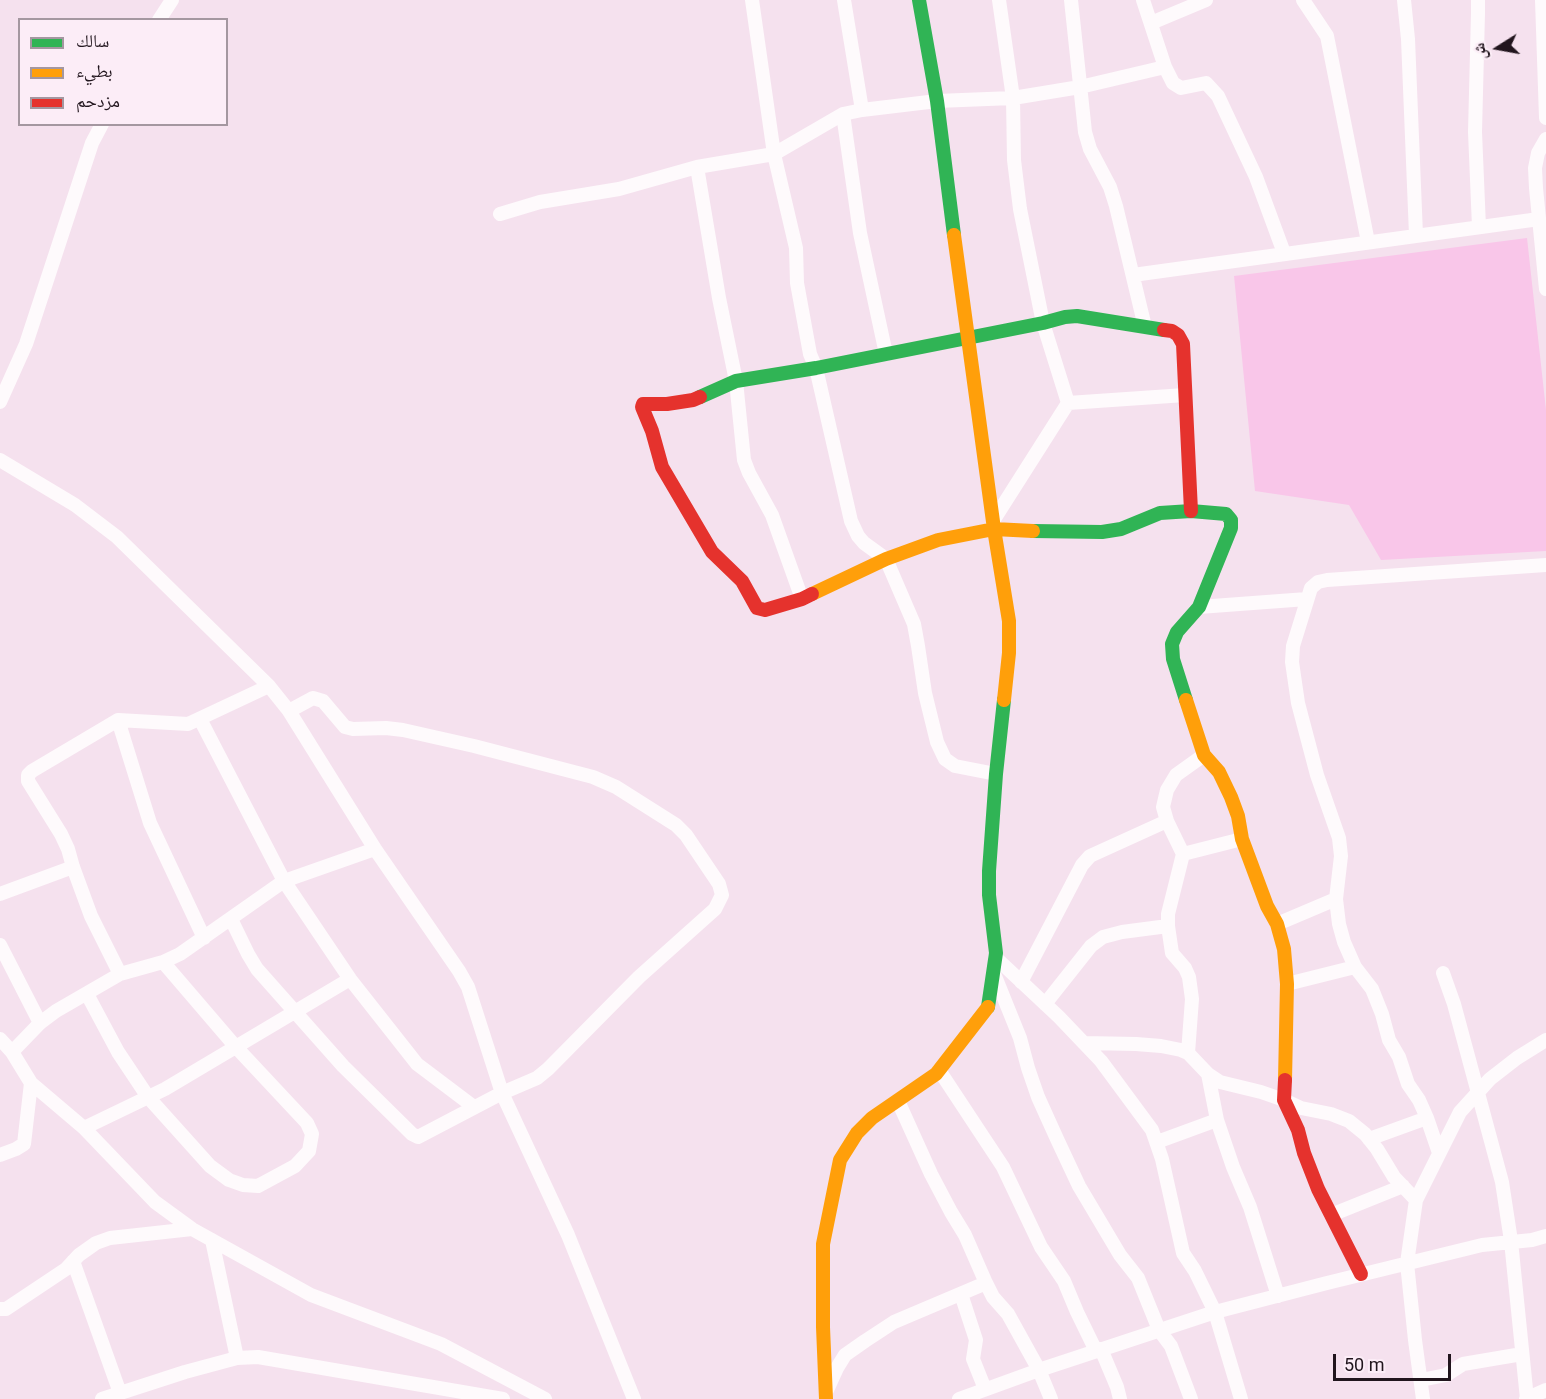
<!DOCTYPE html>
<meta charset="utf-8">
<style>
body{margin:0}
#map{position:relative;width:1546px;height:1399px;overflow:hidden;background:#f5e1ee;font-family:Roboto,"Noto Naskh Arabic",sans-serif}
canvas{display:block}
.legend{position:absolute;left:18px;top:18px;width:210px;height:108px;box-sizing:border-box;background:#fcedf7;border:2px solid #a497a0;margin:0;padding:8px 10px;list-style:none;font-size:18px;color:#21151d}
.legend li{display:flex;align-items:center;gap:12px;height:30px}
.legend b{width:30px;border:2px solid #a497a0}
.north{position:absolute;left:1468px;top:18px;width:60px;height:60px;-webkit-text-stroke:4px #fcedf7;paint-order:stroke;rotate:259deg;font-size:16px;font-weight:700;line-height:24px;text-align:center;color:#21151d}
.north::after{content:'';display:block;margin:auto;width:21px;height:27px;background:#21151d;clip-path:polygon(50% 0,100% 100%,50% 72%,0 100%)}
.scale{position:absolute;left:1333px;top:1354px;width:118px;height:27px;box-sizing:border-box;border:3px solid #21151d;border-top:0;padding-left:8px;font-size:18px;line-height:21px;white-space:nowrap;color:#21151d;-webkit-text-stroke:4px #fcedf7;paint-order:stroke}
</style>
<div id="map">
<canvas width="1546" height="1399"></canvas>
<ul class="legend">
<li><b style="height:8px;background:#30b455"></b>سالك</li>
<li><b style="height:8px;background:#ff9f0a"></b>بطيء</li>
<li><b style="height:8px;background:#e5322d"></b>مزدحم</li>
</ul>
<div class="north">ش</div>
<div class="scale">50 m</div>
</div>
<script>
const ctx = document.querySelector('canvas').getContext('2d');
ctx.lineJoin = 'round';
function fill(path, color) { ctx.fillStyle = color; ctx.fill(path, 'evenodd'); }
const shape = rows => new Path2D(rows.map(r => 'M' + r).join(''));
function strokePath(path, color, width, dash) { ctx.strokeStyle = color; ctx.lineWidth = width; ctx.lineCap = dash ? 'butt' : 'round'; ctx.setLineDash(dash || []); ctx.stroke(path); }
fill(shape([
 [1527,238,1546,410,1546,551,1381,560,1349,505,1255,491,1234,276]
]), '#f9c6e9');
strokePath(shape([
 [752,0,774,154,796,248,797,283,810,354,816,368,851,521,858,536,864,543,886,559,914,624,918,646,925,693,937,742,945,759,955,766,996,774],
 [844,0,862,110],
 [1071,0,1085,132,1090,149,1110,187,1116,206,1145,327],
 [1143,0,1165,67,1173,83,1181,88,1206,83,1218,96,1256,177,1284,253],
 [1303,0,1327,36,1368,242],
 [1404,0,1408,39,1416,235],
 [1478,0,1478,13,1475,132,1479,227],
 [1542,0,1546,118],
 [159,20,172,0],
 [1151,23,1206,0],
 [843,114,860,233,886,354],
 [1546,139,1538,153,1535,168,1536,188,1546,289],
 [697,167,719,298,736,381,744,460,749,473,772,515,802,599],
 [500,214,540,202,619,189,697,167,774,154,843,114,862,110,937,101,1013,98,1080,87,1165,67],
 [1133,275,1539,219],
 [0,402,26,344,92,143,102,124],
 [1068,403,1185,395],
 [0,460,75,505,117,537,269,686,289,711,375,849,459,971,468,987,502,1093,568,1235,634,1399],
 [993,521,1068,403,1043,323,1020,209,1014,160,1013,98,999,0],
 [1199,607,1307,599],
 [200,719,284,881,350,979,417,1064,474,1107],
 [118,720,150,823,204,938],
 [1183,854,1242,839],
 [0,894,73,867],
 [231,919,248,954,257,969,343,1066,412,1134,418,1137,502,1093,537,1078,548,1069,639,977,715,909,722,895,719,884,686,835,676,825,616,787,593,777,474,746,403,730,386,728,353,729,345,727,323,701,313,698,289,711],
 [1277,924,1336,899],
 [0,945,40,1023],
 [995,957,1059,1017,1101,1061,1152,1130,1162,1159,1183,1253,1195,1271,1215,1312,1241,1399],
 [1443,973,1454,1004,1502,1182,1511,1241,1527,1399],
 [120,974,91,916,73,867,68,849,61,834,28,781,28,775,32,771,118,720,188,724,269,686],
 [995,976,1020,1038,1028,1068,1038,1097,1057,1139,1079,1186,1120,1255,1138,1278,1159,1330,1171,1346,1191,1399],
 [1021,982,1082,865,1090,856,1167,821],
 [1287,984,1355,967],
 [87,994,118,1052,148,1097,210,1166,229,1180,243,1185,258,1186,295,1166,309,1151,312,1134,307,1123,235,1046,163,962],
 [1045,1004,1091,946,1103,937,1122,932,1168,926],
 [0,1039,12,1052,31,1083,84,1128,155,1202,192,1229,311,1295,441,1344,545,1399],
 [1084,1043,1136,1044,1161,1046,1181,1050,1188,1053,1208,1074,1220,1082,1261,1092,1284,1100,1301,1108,1331,1114,1349,1121,1365,1134,1377,1149,1394,1177,1416,1200],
 [12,1052,40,1023,56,1011,120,974,163,962,180,954,284,881,375,849],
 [1188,1053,1192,999,1189,977,1185,968,1172,953,1168,926,1168,914,1183,854,1167,821,1163,807,1167,790,1176,775,1204,755],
 [939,1070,1003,1167,1041,1247,1064,1281,1077,1312,1096,1351],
 [1208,1074,1217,1120,1233,1167,1250,1207,1278,1296],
 [898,1101,931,1174,951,1212,965,1235,986,1283,993,1297,1008,1314,1039,1370,1051,1399],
 [84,1128,165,1089,350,979],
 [1369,1139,1427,1118],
 [1157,1142,1217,1120],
 [1439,1153,1427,1118,1419,1100,1408,1084,1399,1057,1389,1040,1382,1014,1372,989,1355,967,1344,942,1339,924,1336,899,1341,856,1339,838,1317,775,1298,703,1292,662,1293,646,1311,588,1318,582,1327,580,1546,565],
 [0,1155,16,1149,24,1144,31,1083],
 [1331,1215,1403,1186],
 [212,1240,237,1358],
 [73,1261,120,1393],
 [961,1294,976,1340,973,1359,985,1389],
 [0,1309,6,1309,66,1269,79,1255,96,1243,110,1238,192,1229],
 [1101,1349,1117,1387,1120,1399],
 [1421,1380,1446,1375,1463,1364,1522,1354],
 [827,1390,837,1368,845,1355,865,1341,894,1322,986,1283],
 [102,1399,185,1372,237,1358,258,1357,503,1399],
 [959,1399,1039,1370,1215,1312,1327,1283,1482,1245,1532,1240,1546,1236],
 [1423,1399,1415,1340,1407,1263,1416,1200,1460,1112,1490,1079,1517,1058,1546,1040],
 [1526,1399,1546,1390]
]), '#fefafc', 14);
strokePath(shape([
 [919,0,937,101,954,235],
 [700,397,736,381,816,368,1043,323,1065,317,1077,316,1164,330],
 [1033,531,1102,532,1121,529,1160,513,1191,511,1226,514,1231,520,1231,528,1199,607,1177,632,1172,644,1173,659,1186,700],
 [988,1007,996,953,989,895,989,871,996,774,1004,700]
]), '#30b455', 14);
strokePath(shape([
 [954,235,994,529,1009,621,1009,653,1004,700],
 [812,594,886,559,938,540,994,529,1033,531],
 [1186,700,1204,755,1219,772,1231,797,1238,816,1242,839,1267,906,1277,924,1284,949,1287,984,1285,1080],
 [826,1399,823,1327,823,1244,840,1160,857,1133,872,1118,936,1074,988,1007]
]), '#ff9f0a', 14);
strokePath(shape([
 [1164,330,1172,331,1178,335,1183,344,1191,511],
 [700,397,693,400,667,404,643,404,642,407,652,431,662,467,712,552,742,581,757,608,765,610,802,599,812,594],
 [1285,1080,1284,1100,1298,1130,1304,1153,1318,1189,1361,1274]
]), '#e5322d', 14);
</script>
